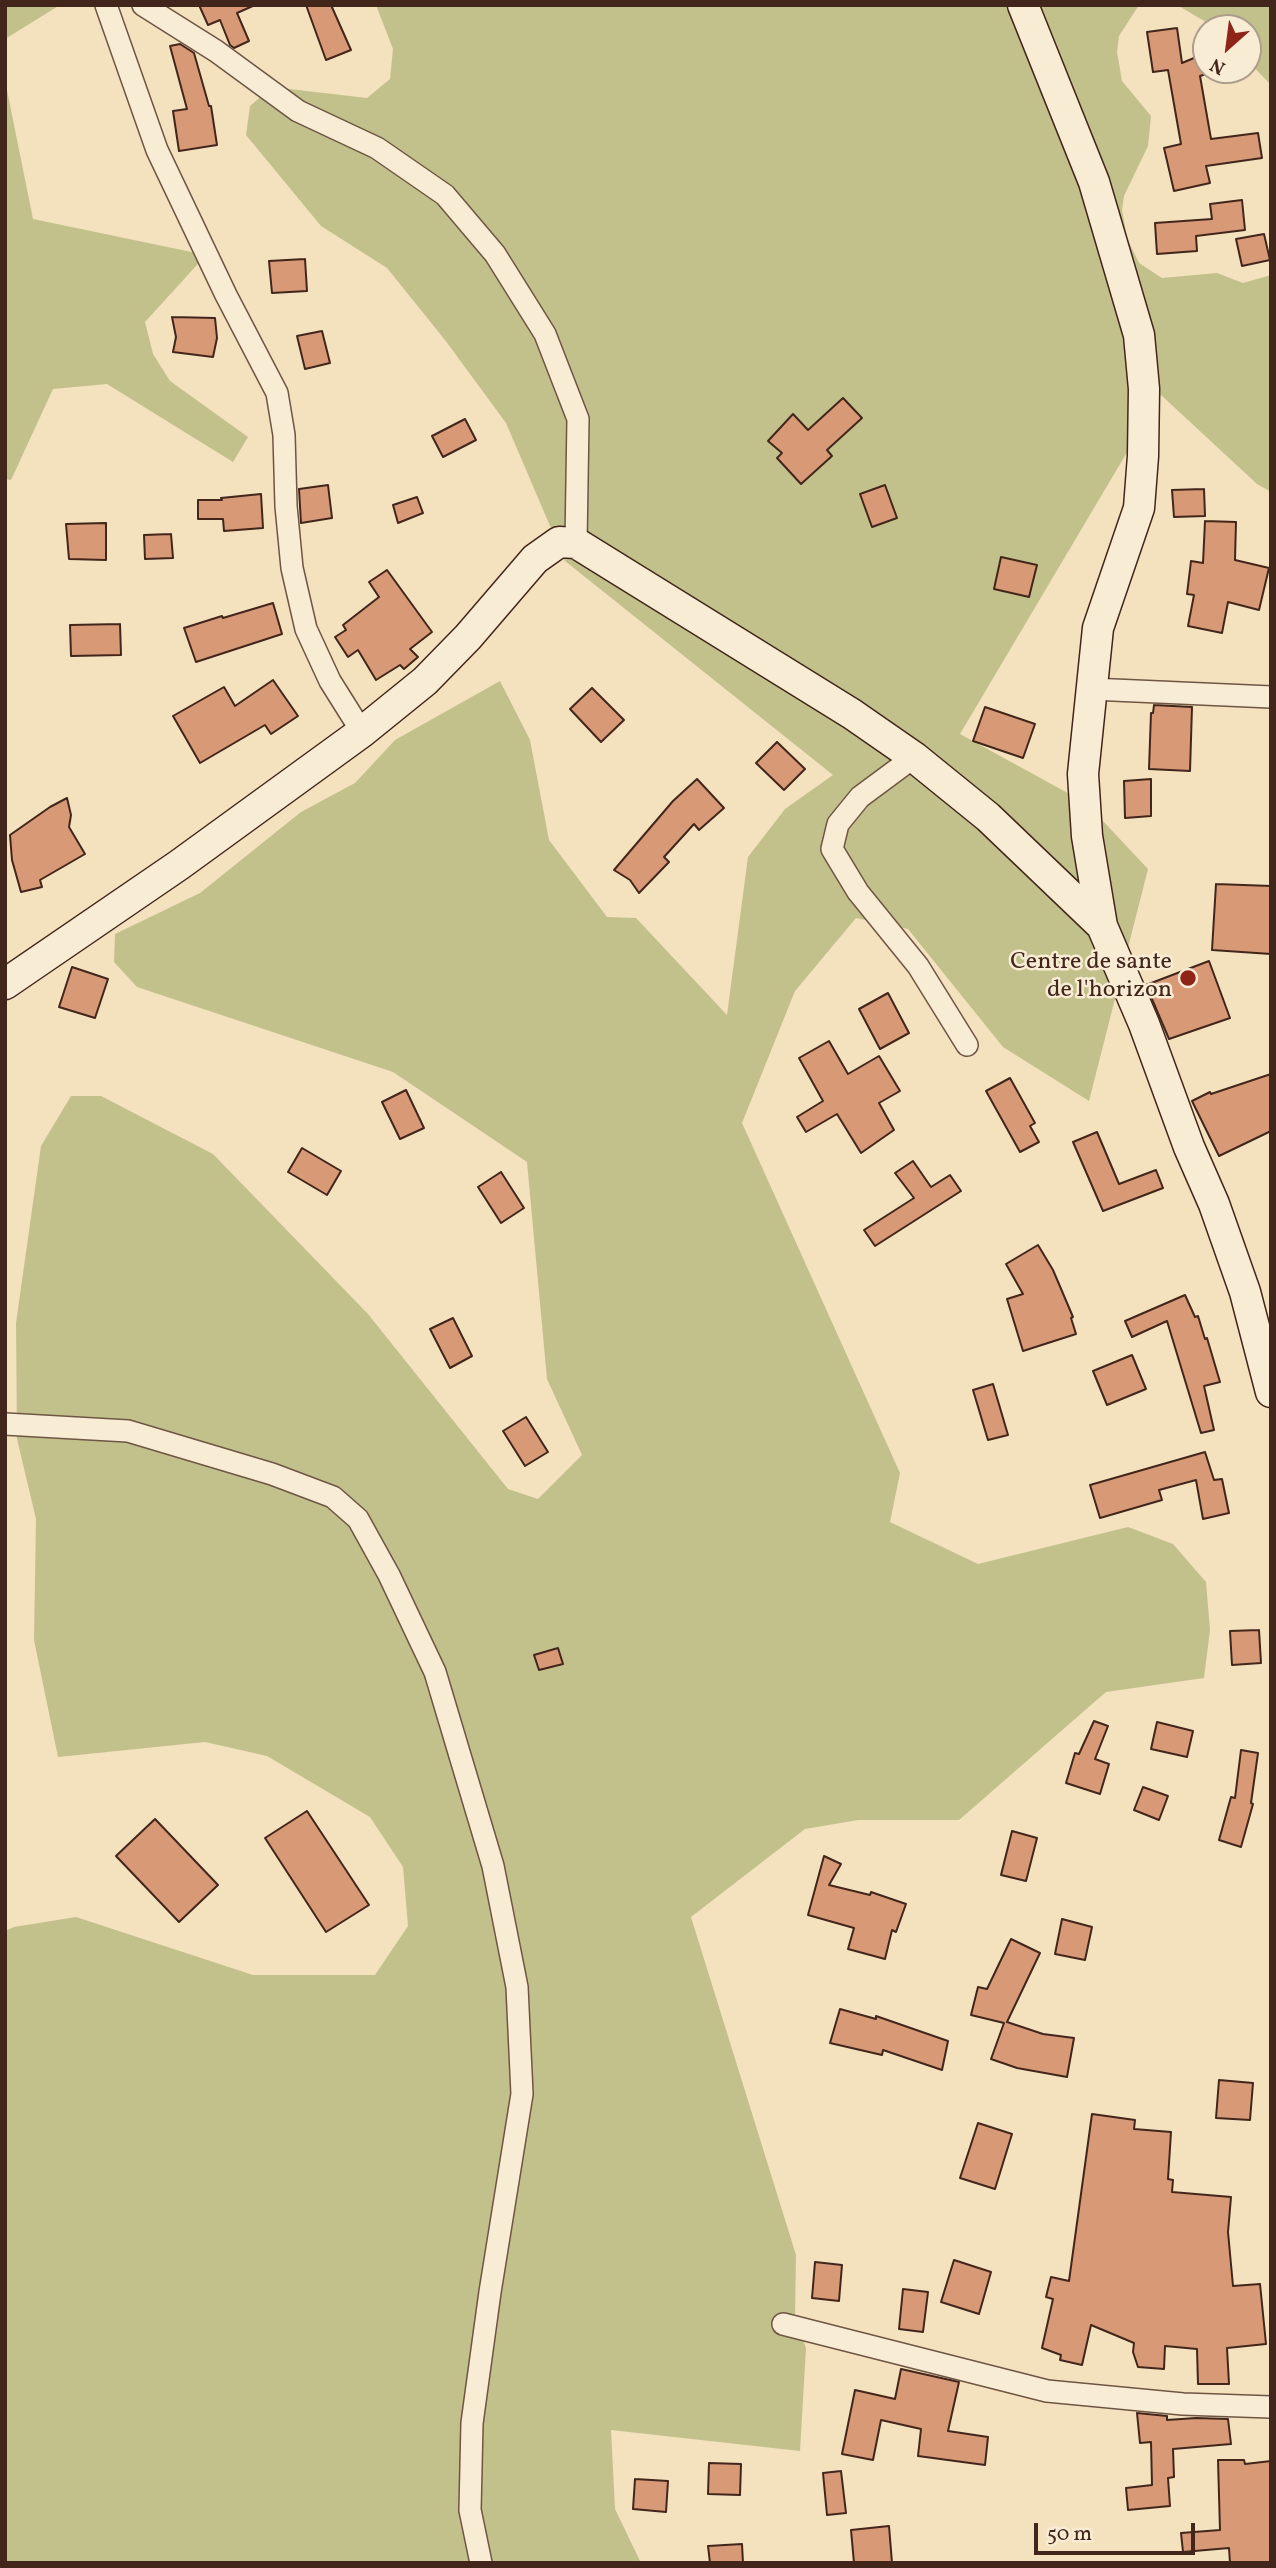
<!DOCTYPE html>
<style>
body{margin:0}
#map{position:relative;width:1276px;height:2568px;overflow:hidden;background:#f4e1be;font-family:Vollkorn,serif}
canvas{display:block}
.frame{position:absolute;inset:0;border:7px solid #42261b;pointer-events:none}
.north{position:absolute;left:1192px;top:14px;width:70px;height:70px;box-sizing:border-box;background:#f8ecd5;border:2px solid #af9d8b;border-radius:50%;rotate:208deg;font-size:19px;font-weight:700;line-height:28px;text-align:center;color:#42261b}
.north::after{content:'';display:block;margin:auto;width:24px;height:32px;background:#8f2418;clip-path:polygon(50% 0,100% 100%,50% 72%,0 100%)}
.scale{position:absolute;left:1034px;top:2523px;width:161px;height:32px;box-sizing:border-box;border:4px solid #42261b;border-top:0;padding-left:9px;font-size:21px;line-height:24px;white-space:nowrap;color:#42261b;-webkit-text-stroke:5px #f8ecd5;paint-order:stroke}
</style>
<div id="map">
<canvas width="1276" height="2568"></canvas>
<div class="frame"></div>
<div class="north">N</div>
<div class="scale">50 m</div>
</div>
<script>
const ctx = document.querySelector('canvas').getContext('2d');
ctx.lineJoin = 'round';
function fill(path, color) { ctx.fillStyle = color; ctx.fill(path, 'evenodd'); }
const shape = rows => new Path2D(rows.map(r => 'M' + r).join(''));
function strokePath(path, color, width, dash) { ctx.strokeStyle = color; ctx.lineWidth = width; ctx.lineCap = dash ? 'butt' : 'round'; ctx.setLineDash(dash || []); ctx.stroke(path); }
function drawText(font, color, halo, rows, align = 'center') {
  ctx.font = font + ' Vollkorn,serif'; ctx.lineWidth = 5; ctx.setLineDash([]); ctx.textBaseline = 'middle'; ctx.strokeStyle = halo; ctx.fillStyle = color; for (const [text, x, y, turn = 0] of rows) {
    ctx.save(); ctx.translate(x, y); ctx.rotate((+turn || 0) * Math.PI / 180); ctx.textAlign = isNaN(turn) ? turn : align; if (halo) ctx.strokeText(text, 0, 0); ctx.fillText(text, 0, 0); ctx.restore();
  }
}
fill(shape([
 [5,5,60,5,5,39],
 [376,5,1139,5,1119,36,1117,52,1122,81,1151,116,1148,146,1124,196,1122,210,1127,238,1139,263,1162,278,1217,273,1243,283,1271,275,1271,492,1257,484,1161,395,960,734,1086,803,1148,869,1089,1101,1003,1047,908,929,856,918,795,991,742,1123,900,1473,890,1522,978,1564,1128,1527,1173,1544,1206,1582,1210,1630,1204,1678,1106,1692,959,1820,858,1820,805,1829,691,1917,796,2255,795,2318,806,2348,800,2451,611,2430,615,2509,641,2563,5,2563,5,1931,14,1927,76,1917,253,1975,375,1975,408,1926,403,1867,370,1817,267,1756,205,1742,58,1757,34,1640,36,1519,17,1439,16,1323,41,1146,71,1096,101,1096,213,1154,368,1314,508,1489,538,1499,582,1455,547,1379,527,1162,393,1072,137,987,114,962,115,934,200,893,301,812,355,783,395,740,500,681,530,740,549,840,607,917,636,918,727,1015,748,857,785,809,833,775,565,561,506,423,445,340,387,268,321,226,246,135,250,106,272,87,367,98,390,79,393,49],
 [1177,5,1271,5,1271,85,1248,61,1248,28,1216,28],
 [5,80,33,219,206,255,145,322,153,354,170,381,248,437,233,462,107,384,53,389,11,480,5,479]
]), '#c2c18c');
const building = shape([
 [199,5,255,5,237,13,249,41,234,48,230,45,220,20,208,25,199,5],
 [306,5,331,5,351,50,326,60,306,5],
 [1177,28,1182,63,1206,53,1206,74,1200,76,1211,139,1258,133,1262,158,1206,166,1210,183,1174,191,1164,148,1181,144,1168,70,1153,72,1147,32,1177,28],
 [180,44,194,53,209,106,211,106,217,145,179,151,173,111,187,109,170,46,180,44],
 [1242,200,1245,230,1196,236,1197,251,1157,254,1155,223,1212,219,1210,204,1242,200],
 [1264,234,1270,260,1242,266,1236,239,1264,234],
 [305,259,307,291,272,293,269,261,305,259],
 [172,317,215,318,217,338,213,357,173,352,176,337,172,317],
 [322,331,330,363,305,369,297,336,322,331],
 [843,398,862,418,827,450,832,456,801,484,777,458,782,453,768,441,793,414,808,430,843,398],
 [465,419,476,440,443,457,432,436,465,419],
 [328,485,332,518,301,523,299,489,328,485],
 [885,485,897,518,872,527,860,494,885,485],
 [1204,489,1205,516,1174,517,1172,490,1204,489],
 [261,494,263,528,224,531,223,519,198,519,198,500,222,500,221,498,261,494],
 [417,497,423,513,398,523,393,505,417,497],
 [1205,521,1236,522,1235,560,1269,568,1259,610,1228,602,1222,633,1188,626,1194,595,1187,594,1191,561,1203,563,1205,521],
 [106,523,106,560,69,559,66,524,106,523],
 [171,534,173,558,145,559,144,535,171,534],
 [1001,557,1037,565,1029,597,994,589,1001,557],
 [387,570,432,632,410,649,418,657,404,669,400,665,376,680,358,650,348,657,335,637,346,630,343,625,379,597,369,582,387,570],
 [273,603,282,634,196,662,184,628,222,616,223,618,273,603],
 [120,624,121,655,71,656,70,625,120,624],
 [273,680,298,716,271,734,265,725,200,763,173,716,224,687,235,706,273,680],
 [592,688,624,720,601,742,570,709,592,688],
 [1154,705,1192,707,1190,771,1149,769,1151,713,1153,713,1154,705],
 [985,707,1035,724,1023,758,973,741,985,707],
 [777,742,805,769,784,790,756,763,777,742],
 [697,779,724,808,699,830,694,824,664,857,669,862,639,893,630,880,614,870,673,801,697,779],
 [1151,779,1151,816,1125,818,1124,781,1151,779],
 [67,798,71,815,69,827,85,854,40,880,42,887,21,892,12,860,10,835,50,807,67,798],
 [1216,884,1271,886,1271,954,1212,950,1216,884],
 [1209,961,1230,1018,1169,1039,1146,985,1209,961],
 [72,967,108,979,95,1018,59,1007,72,967],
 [888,993,909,1033,880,1049,859,1009,888,993],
 [829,1041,848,1074,879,1056,900,1091,879,1103,894,1130,861,1153,837,1114,806,1132,797,1117,823,1101,799,1058,829,1041],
 [1271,1074,1271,1131,1219,1156,1192,1101,1210,1092,1211,1094,1271,1074],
 [1010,1078,1035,1123,1030,1126,1039,1142,1020,1152,986,1091,1010,1078],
 [406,1090,424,1128,400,1139,382,1102,406,1090],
 [1097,1132,1119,1184,1156,1170,1163,1188,1103,1211,1073,1142,1097,1132],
 [302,1148,341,1171,327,1195,288,1172,302,1148],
 [913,1161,931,1187,950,1175,961,1191,875,1246,864,1230,914,1198,895,1173,913,1161],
 [501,1172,524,1208,501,1223,478,1187,501,1172],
 [1038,1245,1053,1270,1073,1317,1071,1318,1076,1334,1023,1351,1007,1299,1023,1294,1006,1264,1038,1245],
 [1185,1295,1195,1317,1198,1316,1205,1339,1207,1338,1220,1382,1204,1386,1214,1430,1201,1433,1167,1321,1132,1337,1125,1321,1185,1295],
 [453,1318,472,1356,450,1368,430,1329,453,1318],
 [1132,1355,1146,1389,1107,1405,1093,1371,1132,1355],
 [993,1384,1008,1435,988,1440,973,1390,993,1384],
 [526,1417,548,1452,525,1466,503,1431,526,1417],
 [1205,1452,1214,1480,1222,1479,1229,1513,1203,1519,1196,1480,1159,1490,1162,1500,1100,1518,1090,1485,1205,1452],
 [1259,1630,1261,1663,1232,1665,1230,1631,1259,1630],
 [558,1648,563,1664,539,1670,534,1655,558,1648],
 [1094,1721,1108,1726,1095,1759,1109,1764,1100,1794,1066,1783,1075,1753,1079,1754,1094,1721],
 [1157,1722,1193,1731,1187,1757,1151,1749,1157,1722],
 [1241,1750,1258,1753,1251,1803,1253,1804,1241,1847,1219,1840,1231,1797,1235,1798,1241,1750],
 [1143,1787,1168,1796,1159,1820,1134,1810,1143,1787],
 [307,1811,369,1905,326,1932,265,1838,307,1811],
 [155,1819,218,1885,179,1922,116,1856,155,1819],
 [1012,1831,1037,1838,1026,1881,1001,1875,1012,1831],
 [824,1856,841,1864,829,1885,870,1895,871,1892,906,1904,896,1932,892,1930,885,1959,848,1949,854,1928,808,1915,824,1856],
 [1062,1919,1092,1927,1085,1960,1055,1954,1062,1919],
 [1011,1939,1040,1953,1007,2022,1043,2034,1074,2038,1067,2077,1017,2068,991,2059,1004,2023,971,2015,978,1987,987,1989,1011,1939],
 [840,2009,876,2019,876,2016,948,2041,942,2070,883,2050,882,2055,830,2043,840,2009],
 [1219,2080,1253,2083,1250,2120,1216,2118,1219,2080],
 [1092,2114,1135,2120,1134,2129,1171,2132,1168,2179,1173,2180,1172,2192,1231,2197,1228,2232,1233,2286,1260,2284,1266,2344,1227,2348,1229,2384,1198,2384,1197,2349,1165,2346,1164,2369,1138,2367,1133,2352,1134,2343,1091,2325,1082,2365,1060,2360,1061,2355,1042,2348,1053,2299,1046,2297,1051,2277,1069,2281,1092,2114],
 [978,2123,1012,2134,995,2189,960,2178,978,2123],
 [954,2260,991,2272,979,2314,941,2302,954,2260],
 [815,2262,842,2265,839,2301,812,2298,815,2262],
 [903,2289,928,2292,923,2332,899,2329,903,2289],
 [901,2369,959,2382,948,2431,988,2437,985,2465,918,2456,921,2429,881,2420,873,2460,842,2454,855,2390,895,2399,901,2369],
 [1137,2413,1167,2416,1167,2420,1196,2418,1228,2419,1231,2444,1173,2449,1174,2477,1168,2478,1170,2506,1128,2510,1126,2488,1152,2485,1151,2442,1140,2443,1137,2413],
 [1218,2460,1244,2460,1245,2464,1271,2461,1271,2563,1230,2563,1229,2548,1183,2552,1181,2533,1220,2530,1218,2460],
 [709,2463,741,2464,740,2495,708,2494,709,2463],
 [841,2471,846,2513,827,2515,823,2473,841,2471],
 [635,2479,668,2481,666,2512,633,2509,635,2479],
 [889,2526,892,2563,854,2563,851,2530,889,2526],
 [742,2544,743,2563,710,2563,708,2546,742,2544]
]);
fill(building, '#d89977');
strokePath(building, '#42261b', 2);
const street = shape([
 [106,5,157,150,226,295,277,393,284,435,286,506,292,568,306,629,330,681,362,732],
 [143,5,216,51,298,111,377,148,445,195,495,254,545,334,578,419,576,543],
 [1091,689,1271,697],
 [914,757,860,797,838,824,832,849,858,892,918,966,967,1045],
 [5,1424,128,1431,272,1474,333,1497,358,1519,389,1575,435,1672,493,1866,517,1987,522,2094,490,2292,472,2423,470,2510,481,2563],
 [783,2324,1047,2391,1183,2404,1271,2407]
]);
const secondary = shape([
 [1023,5,1094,182,1139,335,1144,389,1143,456,1139,508,1098,628,1083,774,1087,836,1102,926,1144,1024,1189,1147,1214,1204,1245,1292,1271,1392],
 [5,984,179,865,362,732,425,681,468,637,535,559,559,542,576,543,852,714,914,757,988,817,1102,926]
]);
strokePath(street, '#6e5544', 24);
strokePath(secondary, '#42261b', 33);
strokePath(street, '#f8ecd5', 21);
strokePath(secondary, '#f8ecd5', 30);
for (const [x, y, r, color] of [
 [1188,978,9,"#8f2418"]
]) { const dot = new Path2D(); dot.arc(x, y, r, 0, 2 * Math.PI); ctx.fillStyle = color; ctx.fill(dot); strokePath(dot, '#f8ecd5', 2.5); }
drawText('24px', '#42261b', '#f8ecd5', [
 ["Centre de sante",1172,964],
 ["de l'horizon",1172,992]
], 'right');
</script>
